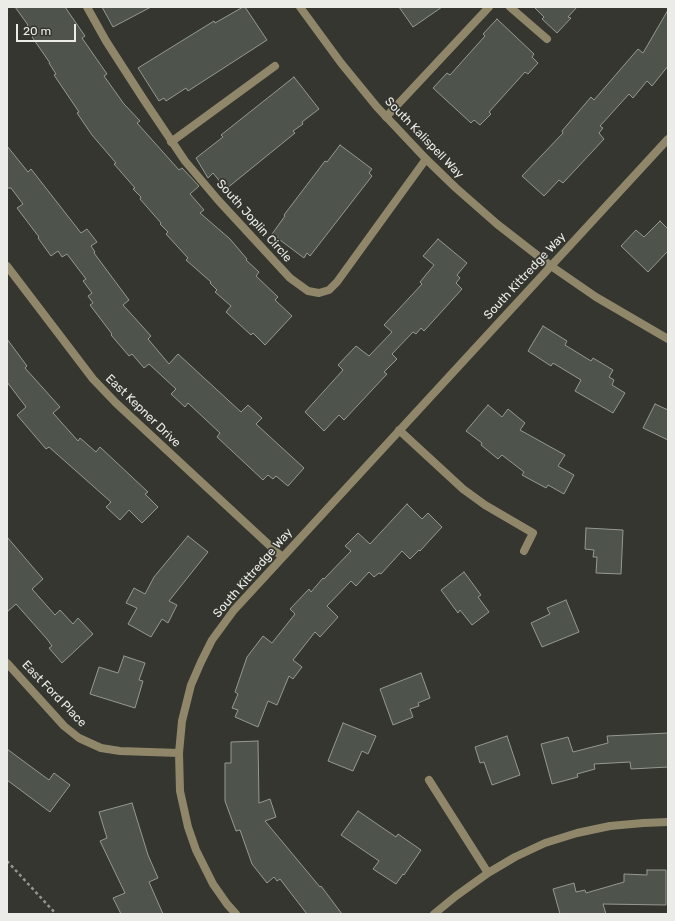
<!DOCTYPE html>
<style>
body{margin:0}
#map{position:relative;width:675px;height:921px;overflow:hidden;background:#35362f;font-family:Rubik,sans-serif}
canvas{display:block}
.frame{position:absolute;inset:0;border:8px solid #ebece7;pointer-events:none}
.scale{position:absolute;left:16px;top:24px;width:60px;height:18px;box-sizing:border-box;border:2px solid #ebece7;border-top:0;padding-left:5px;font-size:12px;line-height:14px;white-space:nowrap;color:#ebece7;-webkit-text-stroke:3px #35362f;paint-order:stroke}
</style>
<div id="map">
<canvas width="675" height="921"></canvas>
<div class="frame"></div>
<div class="scale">20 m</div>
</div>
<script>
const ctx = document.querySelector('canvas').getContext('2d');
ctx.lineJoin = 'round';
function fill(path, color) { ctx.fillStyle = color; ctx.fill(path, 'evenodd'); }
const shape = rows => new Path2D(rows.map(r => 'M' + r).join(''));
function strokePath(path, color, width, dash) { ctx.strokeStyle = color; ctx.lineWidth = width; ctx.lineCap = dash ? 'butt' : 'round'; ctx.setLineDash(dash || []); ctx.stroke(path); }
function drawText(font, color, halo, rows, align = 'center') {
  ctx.font = font + ' Rubik,sans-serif'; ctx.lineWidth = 3.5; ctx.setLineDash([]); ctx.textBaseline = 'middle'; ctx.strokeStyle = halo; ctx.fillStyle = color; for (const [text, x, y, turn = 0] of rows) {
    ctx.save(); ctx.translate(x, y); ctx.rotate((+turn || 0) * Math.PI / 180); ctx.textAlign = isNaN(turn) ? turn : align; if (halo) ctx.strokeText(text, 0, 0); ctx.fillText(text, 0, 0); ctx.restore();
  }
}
const building = shape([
 [15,7,65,7,85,36,82,38,107,74,104,76,124,104,140,121,137,123,179,170,182,168,199,186,190,194,204,210,200,213,230,239,247,259,246,260,259,272,256,276,278,297,275,300,292,316,265,345,253,333,251,335,226,312,231,306,215,292,217,290,210,283,211,282,186,260,188,258,166,234,168,232,160,224,161,223,140,199,141,197,133,189,135,188,114,164,116,163,92,135,77,113,79,112,54,75,56,74,49,63,50,63,32,37,34,35,27,26,28,25,15,7],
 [102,7,151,7,113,27,102,7],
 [243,7,245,7,267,40,188,91,186,88,166,101,164,98,159,101,138,68,214,21,215,23,243,7],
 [399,7,442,7,413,27,399,7],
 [534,7,577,7,568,17,571,18,557,33,542,19,544,17,534,7],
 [668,10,668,66,652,86,647,81,633,98,629,94,600,126,603,128,599,133,604,139,563,183,559,180,544,196,522,176,563,133,562,131,591,97,594,100,638,49,643,53,668,10],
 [497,19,534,54,532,57,538,63,528,74,525,72,489,112,491,114,480,125,474,120,471,123,433,88,447,73,450,75,485,36,483,34,497,19],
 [294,77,319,109,302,122,303,124,293,131,295,133,226,189,213,173,208,178,196,158,223,137,221,135,294,77],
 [340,145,372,169,369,173,372,176,310,256,307,253,304,258,272,234,285,216,284,215,325,161,327,162,340,145],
 [7,146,28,172,31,169,81,233,87,229,97,242,91,246,95,252,94,253,129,300,123,305,151,336,148,339,169,364,178,354,241,412,248,405,262,418,256,424,304,468,288,486,276,476,273,479,268,475,263,480,217,437,220,433,188,403,185,407,171,394,176,389,149,364,144,368,132,354,129,356,111,335,112,334,90,305,93,303,88,296,92,293,83,281,86,279,67,254,62,257,58,251,51,256,38,238,39,237,17,208,23,204,11,188,7,188,7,146],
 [660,221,668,229,668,251,648,272,621,246,636,230,644,237,660,221],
 [438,239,467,263,457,275,460,278,456,283,462,289,424,331,421,328,416,334,413,332,392,354,397,359,384,372,387,374,344,420,339,415,324,431,305,412,343,370,338,365,356,346,369,356,392,332,384,325,422,284,420,282,434,265,423,256,438,239],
 [543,326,567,341,565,345,591,361,593,358,613,370,609,377,614,380,612,385,625,393,613,413,575,391,581,380,553,363,551,366,528,351,543,326],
 [7,339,27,366,25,368,60,407,53,413,78,441,80,438,96,452,100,447,148,492,145,494,158,507,142,523,129,510,120,520,106,507,111,502,49,447,46,449,17,415,26,407,7,382,7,339],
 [655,404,668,410,668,440,643,428,655,404],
 [488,405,502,417,508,409,525,423,520,430,565,455,558,466,574,475,564,494,548,485,546,488,522,475,524,472,502,455,498,459,481,445,482,443,466,431,488,405],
 [407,504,422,519,428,513,442,527,420,551,419,550,410,559,402,551,381,574,379,573,374,577,369,572,356,586,351,581,327,606,338,617,320,637,315,632,293,660,302,667,293,679,289,676,277,705,268,701,258,727,235,717,238,710,232,708,238,694,235,692,247,657,263,636,272,643,295,614,290,609,309,589,311,592,323,578,324,579,351,551,345,546,358,533,370,544,407,504],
 [586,528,623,530,621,574,596,573,597,557,593,557,594,550,585,549,586,528],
 [188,536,208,552,169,601,177,605,168,623,162,619,151,637,128,624,137,608,126,603,134,588,145,594,154,577,188,536],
 [7,537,43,579,32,589,55,615,60,610,73,624,78,618,93,634,62,663,49,648,52,646,47,639,16,604,7,612,7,537],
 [464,572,481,595,478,597,489,612,472,625,460,610,458,613,441,590,464,572],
 [566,600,579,632,542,647,531,623,550,614,547,608,566,600],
 [124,656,145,663,139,680,143,681,135,708,90,694,99,667,118,673,124,656],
 [421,673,430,698,418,703,419,706,410,709,413,717,393,725,380,689,421,673],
 [343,723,376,736,368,754,362,751,353,771,328,761,343,723],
 [668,733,668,767,631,769,630,762,594,764,595,769,577,774,578,777,552,784,541,744,568,737,573,752,608,743,607,736,668,733],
 [507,736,520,775,492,785,484,762,480,763,475,747,507,736],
 [258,741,259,803,270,799,276,817,265,821,320,887,321,886,342,914,307,914,280,879,277,881,274,877,267,883,252,864,240,830,236,831,225,801,225,763,231,763,231,742,258,741],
 [7,749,49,780,54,773,70,785,50,812,7,780,7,749],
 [132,803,148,855,158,878,149,882,163,914,121,914,113,898,125,893,100,841,107,838,99,812,132,803],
 [358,811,396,837,398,834,421,850,404,875,403,874,396,884,373,869,379,861,341,835,358,811],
 [647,870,666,870,666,905,603,904,606,914,560,914,553,889,574,883,576,892,585,890,586,893,624,882,624,874,647,875,647,870]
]);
fill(building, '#4e534c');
strokePath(building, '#949991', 1);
strokePath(shape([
 [7,861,56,914]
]), '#959690', 2.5, [3, 3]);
strokePath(shape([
 [510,7,547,39],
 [171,142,275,66]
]), '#90876b', 8);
strokePath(shape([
 [87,7,106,41,144,100,185,161,218,200,290,278,308,291,319,293,329,290,337,282,426,159],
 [386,117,489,7],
 [7,266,93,379,116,403,282,557],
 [399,430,463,489,485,505,533,533,524,551],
 [7,663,64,726,79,738,101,748,120,751,179,753],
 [429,780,488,873],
 [236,914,227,904,213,884,196,850,188,827,180,791,179,753,182,721,191,685,201,662,212,640,234,610,668,139],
 [434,914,456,896,488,873,515,857,545,843,577,833,610,826,643,823,668,822]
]), '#90876b', 8);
strokePath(shape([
 [300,7,341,63,377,107,426,159,456,188,497,224,551,266,596,297,668,339]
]), '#90876b', 8);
drawText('12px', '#ebece7', '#35362f', [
 ["South Kalispell Way",424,138,46],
 ["South Joplin Circle",254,221,48],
 ["South Kittredge Way",525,276,-47],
 ["East Kepner Drive",143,411,44],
 ["South Kittredge Way",253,573,-49],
 ["East Ford Place",54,694,46]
]);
</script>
